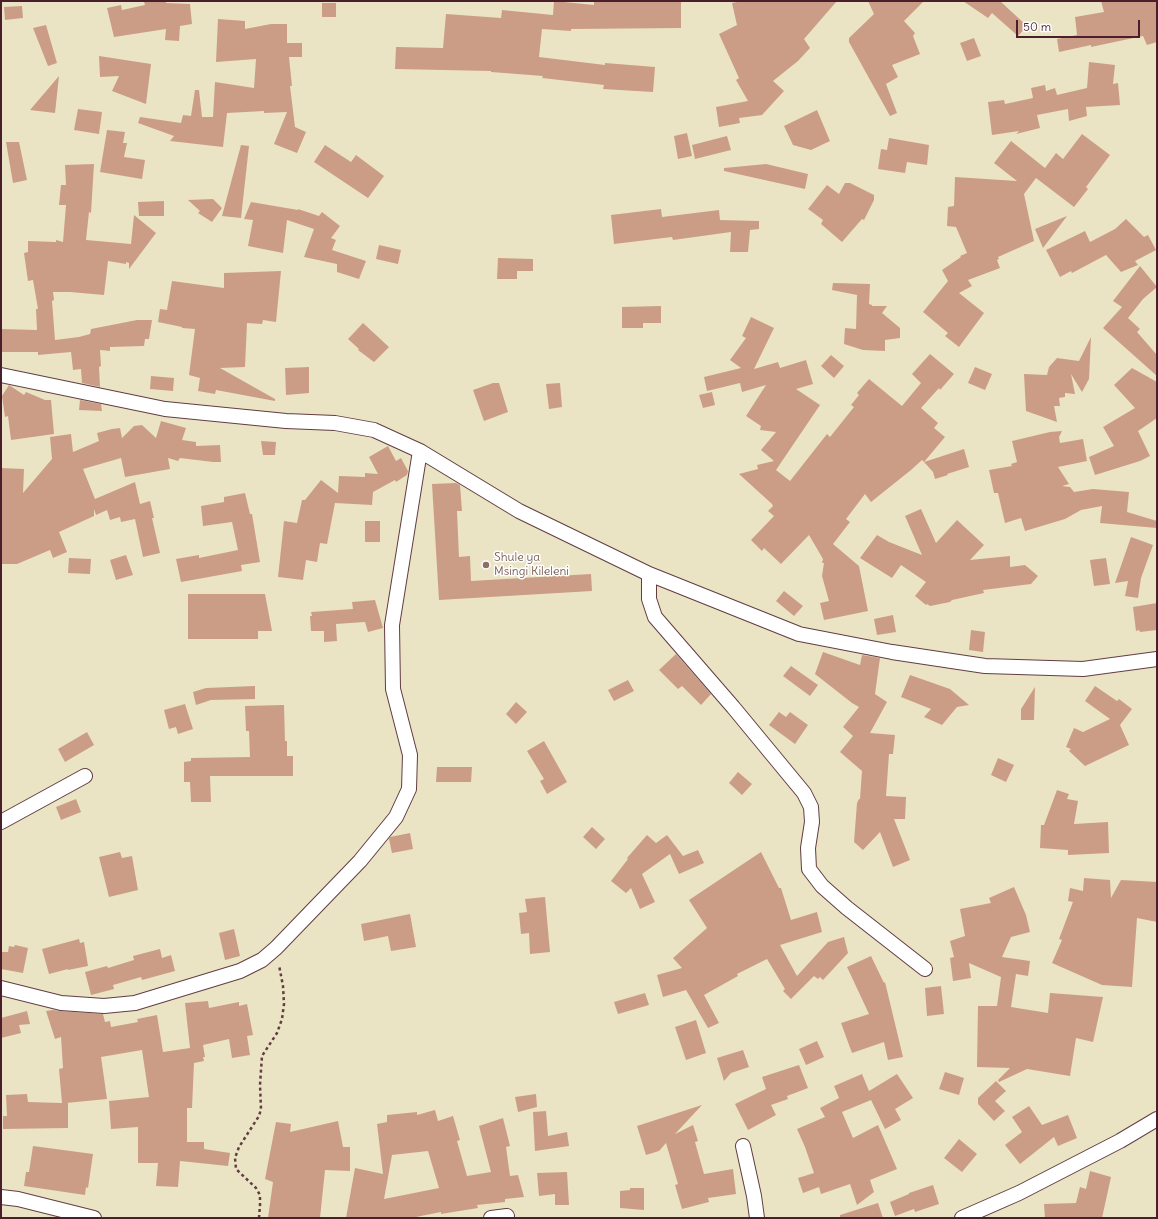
<!DOCTYPE html>
<style>
body{margin:0}
#map{position:relative;width:1158px;height:1219px;overflow:hidden;background:#eae4c5;font-family:Delius,sans-serif}
canvas{display:block}
.frame{position:absolute;inset:0;border:2px solid #4a1f2b;pointer-events:none}
.scale{position:absolute;left:1016px;top:20px;width:124px;height:18px;box-sizing:border-box;border:2px solid #4a1f2b;border-top:0;padding-left:5px;font-size:12px;line-height:14px;white-space:nowrap;color:#4a1f2b;-webkit-text-stroke:3px #fff;paint-order:stroke}
</style>
<div id="map">
<canvas width="1158" height="1219"></canvas>
<div class="frame"></div>
<div class="scale">50 m</div>
</div>
<script>
const ctx = document.querySelector('canvas').getContext('2d');
ctx.lineJoin = 'round';
function fill(path, color) { ctx.fillStyle = color; ctx.fill(path, 'evenodd'); }
const shape = rows => new Path2D(rows.map(r => 'M' + r).join(''));
function strokePath(path, color, width, dash) { ctx.strokeStyle = color; ctx.lineWidth = width; ctx.lineCap = dash ? 'butt' : 'round'; ctx.setLineDash(dash || []); ctx.stroke(path); }
function drawText(font, color, halo, rows, align = 'center') {
  ctx.font = font + ' Delius,sans-serif'; ctx.lineWidth = 3; ctx.setLineDash([]); ctx.textBaseline = 'middle'; ctx.strokeStyle = halo; ctx.fillStyle = color; for (const [text, x, y, turn = 0] of rows) {
    ctx.save(); ctx.translate(x, y); ctx.rotate((+turn || 0) * Math.PI / 180); ctx.textAlign = isNaN(turn) ? turn : align; if (halo) ctx.strokeText(text, 0, 0); ctx.fillText(text, 0, 0); ctx.restore();
  }
}
fill(shape([
 [154,1,166,1,166,3,190,4,192,24,180,26,179,41,165,40,166,29,114,37,107,8,121,5,122,10,145,5,144,2],
 [554,1,594,5,594,2,681,1,681,28,571,29,571,31,542,29,539,57,605,65,605,63,655,67,653,92,603,89,604,85,542,78,543,76,491,72,491,71,395,69,396,47,443,48,446,14,501,18,502,10,553,15],
 [742,1,837,1,804,39,810,48,798,61,773,81,784,91,762,115,739,118,740,123,719,127,716,107,748,101,736,80,739,78,719,34,737,25,732,3],
 [868,1,924,1,904,21,915,33,913,36,920,54,892,65,898,77,886,84,897,113,890,116,849,42,849,38,874,14],
 [963,1,1000,1,1027,26,1018,36,992,13,988,18],
 [1101,1,1157,1,1157,42,1147,45,1143,36,1091,47,1091,45,1059,52,1057,39,1077,35,1075,17,1104,12],
 [322,3,336,3,336,17,322,17],
 [22,6,23,18,5,20,4,7],
 [218,19,245,21,245,29,271,24,287,24,287,43,302,43,302,57,289,57,292,86,290,86,295,127,306,132,297,153,274,144,287,112,264,113,264,111,227,113,223,147,170,141,174,136,138,123,140,117,181,123,183,115,191,116,195,90,199,90,202,117,213,117,215,82,254,88,256,59,216,62],
 [46,25,57,63,48,66,33,28],
 [974,38,981,56,967,61,960,43],
 [99,56,151,64,146,104,112,91,119,76,100,77],
 [1089,62,1115,65,1113,84,1118,83,1120,105,1086,107,1087,116,1069,121,1068,109,1037,115,1040,128,1016,134,1019,131,992,135,988,102,1004,100,1005,104,1033,98,1031,88,1045,85,1046,91,1055,88,1057,95,1087,88],
 [59,76,55,113,30,110],
 [78,109,102,112,99,134,74,130],
 [817,110,830,141,811,150,793,145,784,126],
 [107,130,125,132,123,143,127,143,124,157,145,160,142,179,100,172],
 [687,133,692,156,678,159,674,136],
 [1082,134,1110,155,1086,187,1088,189,1074,207,1036,178,1024,194,1034,241,998,257,999,259,997,260,1000,268,968,280,972,286,959,293,984,313,959,347,945,336,948,333,923,312,948,281,942,270,961,257,960,256,967,253,956,227,947,226,948,207,954,206,955,177,1017,181,994,163,1011,141,1045,168,1056,153,1063,159],
 [727,136,731,150,695,159,692,145],
 [889,138,929,145,927,165,907,162,905,173,878,169,881,149,887,150],
 [6,142,19,142,27,180,13,183],
 [241,145,249,146,241,218,222,216],
 [325,145,351,162,356,155,384,176,368,198,314,162],
 [94,164,91,213,89,212,86,240,131,244,134,215,156,233,129,269,129,263,126,262,126,264,108,261,104,295,70,292,53,292,54,300,52,301,55,340,79,337,90,334,91,329,137,320,152,320,149,339,145,339,144,346,110,347,110,351,100,350,101,366,99,367,100,387,82,383,81,369,73,370,71,352,38,355,38,352,1,352,1,329,37,330,36,309,38,309,33,280,28,281,24,253,28,252,28,241,56,242,56,240,63,242,66,205,59,205,61,185,66,185,65,165],
 [766,164,808,174,805,189,724,171,724,168],
 [845,183,850,183,874,195,874,200,864,220,862,219,842,242,821,224,823,220,808,209,827,185,839,194],
 [213,199,222,208,212,222,198,213,200,211,188,200],
 [164,201,164,216,139,216,138,202],
 [251,202,298,210,298,209,319,216,322,212,340,226,331,238,336,240,332,250,366,261,359,279,337,272,337,264,304,257,314,229,287,220,283,253,248,246,253,220,244,219],
 [661,209,662,217,719,210,720,220,759,221,759,229,750,230,748,252,730,252,731,232,673,240,672,237,614,244,611,215],
 [1067,216,1043,248,1035,229],
 [1126,219,1144,237,1148,235,1156,250,1135,261,1138,265,1121,272,1106,255,1072,273,1071,271,1060,277,1046,250,1085,231,1090,242,1115,229],
 [379,245,401,250,398,264,376,259],
 [498,258,533,259,533,271,517,271,517,279,497,279],
 [1140,266,1157,287,1143,299,1128,318,1140,329,1137,332,1157,355,1157,376,1103,328,1122,307,1113,301],
 [281,271,276,322,263,320,262,324,247,323,245,367,220,368,275,399,275,401,216,390,215,394,198,391,200,378,189,375,195,329,182,328,182,327,158,322,160,309,167,310,172,281,224,288,224,273],
 [833,283,870,284,869,304,872,305,872,306,887,306,882,313,900,328,900,338,885,340,885,351,863,350,844,344,845,328,856,329,857,295,832,290],
 [661,306,661,323,643,323,643,328,622,328,622,307],
 [751,317,774,328,754,369,778,362,780,368,806,360,813,384,796,389,820,405,776,470,790,481,827,434,830,437,854,407,851,405,859,395,857,393,869,379,902,406,921,383,912,374,930,354,954,374,940,390,939,388,921,408,938,423,934,428,945,437,924,462,922,460,911,470,871,502,865,494,846,519,850,522,833,544,859,566,868,611,824,620,820,603,829,601,822,576,824,563,822,563,823,559,809,535,781,564,764,548,762,551,751,540,774,516,768,511,773,506,772,504,739,474,758,469,757,465,774,461,761,450,776,432,760,430,761,426,746,416,766,385,742,392,740,383,707,391,704,377,741,368,730,360,746,338,742,336],
 [363,323,389,347,374,362,358,350,359,349,348,339],
 [1091,337,1089,379,1082,392,1071,374,1075,394,1065,393,1065,397,1059,398,1060,406,1054,406,1057,422,1026,411,1024,374,1047,375,1049,367,1057,358,1079,361],
 [831,355,844,366,834,378,821,366],
 [309,367,309,393,286,395,285,368],
 [975,367,992,374,985,390,968,383],
 [1132,368,1157,382,1157,418,1138,431,1150,456,1140,461,1095,475,1089,457,1114,446,1103,427,1135,408,1114,385],
 [151,376,174,378,173,391,150,389],
 [493,383,499,383,508,412,484,421,473,390],
 [560,383,562,407,549,409,546,384],
 [9,385,24,395,26,392,45,400,51,400,54,434,11,440,8,416,5,417,2,396],
 [712,392,715,405,703,408,699,395],
 [80,400,101,404,102,411,79,410],
 [161,421,186,428,182,440,196,442,196,446,220,445,221,462,213,462,180,458,178,461,168,458,170,469,125,477,121,458,83,469,95,499,135,482,140,504,150,501,154,518,152,518,160,553,143,557,135,519,121,522,120,517,110,520,107,510,96,515,94,509,94,516,59,532,67,552,53,558,50,550,17,564,1,564,1,468,24,469,23,493,52,459,50,437,71,434,73,452,99,441,97,433,112,429,120,428,122,438,134,426,142,425,156,438],
 [1062,431,1059,437,1060,443,1083,439,1087,461,1058,467,1069,484,1062,486,1070,487,1074,492,1093,489,1129,492,1127,512,1157,521,1157,528,1100,523,1102,506,1081,510,1065,519,1025,531,1021,518,1005,523,998,493,994,493,989,470,1012,466,1011,464,1017,462,1012,441,1050,432],
 [261,441,276,442,275,455,263,455],
 [388,446,396,461,401,458,408,471,407,475,396,482,395,480,373,492,372,505,335,503,327,544,320,543,317,562,306,560,303,580,278,577,284,521,297,523,302,500,305,500,321,480,338,493,339,476,365,477,365,473,378,474,369,457],
 [964,449,969,467,947,474,948,475,935,479,933,472,924,462],
 [456,483,460,485,462,511,457,511,459,557,470,556,471,581,591,574,592,591,439,600,432,484],
 [245,493,250,514,252,514,260,562,241,565,242,571,181,582,176,559,199,555,199,558,238,550,232,522,203,526,201,506,224,502,224,497],
 [921,509,936,543,957,520,984,545,970,560,1010,556,1010,567,1025,565,1038,576,1031,584,983,590,984,593,952,600,950,602,930,606,927,604,926,605,915,596,926,582,901,565,892,578,860,558,877,535,889,542,922,555,905,516],
 [365,521,380,521,380,542,365,542],
 [1131,537,1153,545,1141,578,1138,598,1125,596,1128,581,1115,583],
 [126,555,133,575,116,580,110,560],
 [69,558,91,559,90,574,68,573],
 [1106,558,1110,584,1094,586,1090,560],
 [784,591,803,606,794,616,776,601],
 [188,594,265,594,272,631,258,631,258,639,188,639],
 [375,600,383,628,368,632,365,622,336,624,337,641,324,642,324,631,311,631,310,616,312,616,311,612,353,609,352,602],
 [1157,603,1157,630,1140,632,1139,630,1136,631,1133,607],
 [893,615,896,632,877,635,874,619],
 [971,630,985,632,983,652,969,650],
 [823,652,860,665,862,655,880,658,875,694,887,702,870,733,895,735,893,754,889,754,886,796,906,797,905,819,894,819,910,860,893,867,880,832,863,850,854,842,857,803,859,799,860,799,862,771,840,752,853,736,843,727,859,707,852,703,815,674],
 [676,654,711,694,701,705,682,686,678,689,659,670],
 [791,666,818,685,810,696,783,676],
 [910,675,950,689,969,705,957,707,942,725,924,717,931,709,901,697],
 [628,680,634,691,614,701,608,690],
 [255,686,255,699,211,700,196,705,193,692,206,688],
 [1095,686,1117,701,1119,699,1132,709,1120,725,1129,745,1085,766,1069,751,1071,749,1066,747,1074,728,1083,732,1110,719,1085,701],
 [1035,687,1034,720,1021,720,1021,709],
 [516,702,527,712,516,724,506,714],
 [185,704,193,729,178,734,176,727,169,729,164,710],
 [284,705,285,741,287,741,287,756,293,756,293,776,210,776,211,802,191,802,190,782,184,782,184,762,191,761,191,758,250,757,249,731,246,731,245,706],
 [779,712,786,717,790,712,808,725,795,744,769,725],
 [87,732,94,745,65,762,58,749],
 [544,741,567,782,547,794,540,781,544,779,527,751],
 [998,758,1014,765,1006,782,991,775],
 [437,767,472,767,471,782,436,782],
 [738,772,752,784,742,795,729,783],
 [1057,790,1069,794,1067,799,1078,801,1074,824,1108,822,1109,853,1068,855,1068,850,1040,848,1041,825,1044,825],
 [76,799,81,812,61,820,56,807],
 [592,827,605,839,596,849,583,837],
 [410,833,413,849,392,853,389,839,390,837],
 [647,835,656,843,667,835,683,856,698,850,704,863,679,874,670,854,642,874,655,902,640,909,631,888,626,893,611,881,628,859,627,858],
 [120,852,122,858,132,856,138,890,109,897,99,857],
 [761,852,779,888,781,888,791,920,817,912,822,932,780,945,797,976,828,942,844,937,848,953,823,980,820,977,818,979,814,976,791,999,783,991,785,989,767,959,737,974,738,976,704,995,719,1023,708,1028,686,990,663,997,657,975,682,968,673,958,707,928,689,900],
 [1084,878,1110,880,1111,898,1121,880,1157,882,1157,922,1137,918,1132,987,1102,985,1052,963,1062,940,1059,939,1073,902,1068,901,1070,888,1083,891],
 [1014,887,1026,915,1030,932,1011,937,1002,957,1030,961,1028,976,1016,974,1011,1007,1048,1013,1050,993,1103,997,1093,1042,1076,1038,1070,1076,1027,1069,999,1082,998,1080,1010,1068,977,1067,978,1006,997,1006,1001,977,969,963,971,978,953,981,950,958,954,957,950,941,965,936,960,909,991,903,989,898],
 [545,897,550,952,530,954,529,933,521,934,519,913,527,912,525,899],
 [410,914,416,947,391,951,388,936,364,941,361,924],
 [234,929,240,956,225,960,219,933],
 [79,939,80,943,84,942,88,966,68,970,68,969,49,974,42,949],
 [15,945,28,948,23,973,1,969,1,952,8,952,9,946,14,947],
 [160,949,162,958,171,955,175,971,142,980,141,977,113,985,114,989,91,995,85,972,107,966,108,968,134,960,133,956],
 [871,956,884,983,885,982,903,1057,888,1060,884,1042,852,1053,841,1023,869,1014,847,967],
 [941,986,944,1014,927,1016,925,988],
 [645,993,649,1005,618,1014,614,1002],
 [208,1001,209,1008,239,1002,239,1006,247,1004,253,1035,247,1036,250,1055,232,1058,229,1039,203,1045,205,1057,203,1057,204,1061,194,1063,192,1108,187,1108,187,1142,204,1142,204,1149,230,1153,228,1166,180,1161,178,1187,156,1186,158,1163,138,1163,138,1127,111,1129,109,1101,149,1097,142,1050,101,1057,107,1099,66,1103,68,1103,68,1128,3,1129,3,1116,7,1116,6,1095,27,1094,28,1102,62,1103,59,1069,63,1068,61,1037,55,1039,46,1011,53,1010,60,1011,103,1014,105,1022,110,1021,111,1027,138,1022,137,1019,157,1015,163,1052,190,1048,185,1003],
 [27,1011,30,1024,19,1025,21,1033,1,1038,1,1018],
 [696,1020,706,1053,686,1060,675,1027],
 [817,1041,824,1057,806,1065,799,1049],
 [743,1050,749,1067,731,1073,724,1081,717,1058],
 [799,1065,808,1088,787,1096,788,1099,771,1105,776,1115,748,1130,735,1104,766,1089,762,1077],
 [945,1072,964,1078,959,1095,939,1089],
 [862,1074,869,1091,897,1074,913,1098,895,1109,901,1120,885,1129,871,1100,842,1112,853,1138,878,1125,897,1169,870,1180,874,1192,857,1205,850,1184,821,1194,819,1187,803,1193,798,1178,814,1173,805,1147,797,1129,825,1117,820,1108,839,1098,834,1086],
 [996,1081,1006,1091,995,1101,1005,1111,994,1121,978,1104,978,1098],
 [536,1094,537,1107,518,1112,515,1097],
 [702,1105,675,1134,693,1125,698,1141,695,1142,704,1174,733,1169,736,1194,708,1198,709,1202,682,1209,675,1185,678,1184,666,1143,659,1151,646,1155,637,1126],
 [1029,1106,1042,1125,1068,1115,1077,1138,1058,1146,1054,1137,1020,1164,1005,1145,1022,1132,1012,1117],
 [435,1110,438,1121,453,1116,460,1140,457,1141,467,1176,491,1172,479,1126,503,1118,510,1146,506,1147,510,1176,518,1175,524,1197,505,1199,505,1202,477,1205,478,1208,441,1214,441,1212,411,1218,346,1218,355,1168,383,1174,377,1124,387,1122,387,1115,417,1112,417,1115],
 [428,1151,439,1188,384,1199,392,1155],
 [546,1111,548,1136,567,1132,569,1146,535,1151,533,1112],
 [338,1121,343,1147,350,1147,350,1171,325,1170,320,1218,268,1218,273,1182,265,1179,276,1122,291,1124,290,1132],
 [959,1139,977,1154,962,1172,944,1158],
 [33,1146,93,1154,88,1188,86,1187,85,1195,24,1186,26,1172,29,1172],
 [1090,1171,1111,1177,1102,1218,1045,1218,1044,1204,1076,1203,1080,1187,1086,1189],
 [567,1172,569,1205,555,1205,555,1194,539,1196,537,1173],
 [933,1185,939,1204,915,1212,914,1209,895,1216,890,1202,909,1194,909,1193],
 [630,1188,644,1188,644,1210,620,1208,620,1191,630,1190],
 [878,1203,883,1218,840,1218,840,1215]
]), '#cc9d86');
const street = shape([
 [1,375,165,409,286,421,335,423,374,430,420,451,519,511,649,574,799,634,892,652,985,666,1083,669,1157,659],
 [649,574,649,599,655,617,733,707,804,793,811,807,812,822,808,848,809,869,822,886,847,908,925,969],
 [1,822,85,776],
 [1,988,61,1003,104,1006,135,1003,240,971,262,960,276,948,360,861,396,817,409,789,410,755,393,689,392,625,420,451],
 [743,1146,754,1196,757,1218],
 [1,1197,18,1199,94,1218],
 [491,1218,507,1216],
 [962,1218,1019,1193,1120,1141,1157,1119]
]);
strokePath(street, '#623d42', 16);
strokePath(shape([
 [259,1218,260,1205,260,1195,256,1188,236,1169,235,1158,239,1147,259,1116,261,1109,260,1085,262,1056,277,1033,282,1019,284,1004,283,986,279,965]
]), '#623d42', 2.5, [3, 3]);
strokePath(street, '#fff', 14);
for (const [x, y, r, color] of [
 [486,565,4,"#8d6e63"]
]) { const dot = new Path2D(); dot.arc(x, y, r, 0, 2 * Math.PI); ctx.fillStyle = color; ctx.fill(dot); strokePath(dot, '#fff', 1.5); }
drawText('12px', '#785e54', '#fff', [
 ["Shule ya",494,558],
 ["Msingi Kileleni",494,572]
], 'left');
</script>
